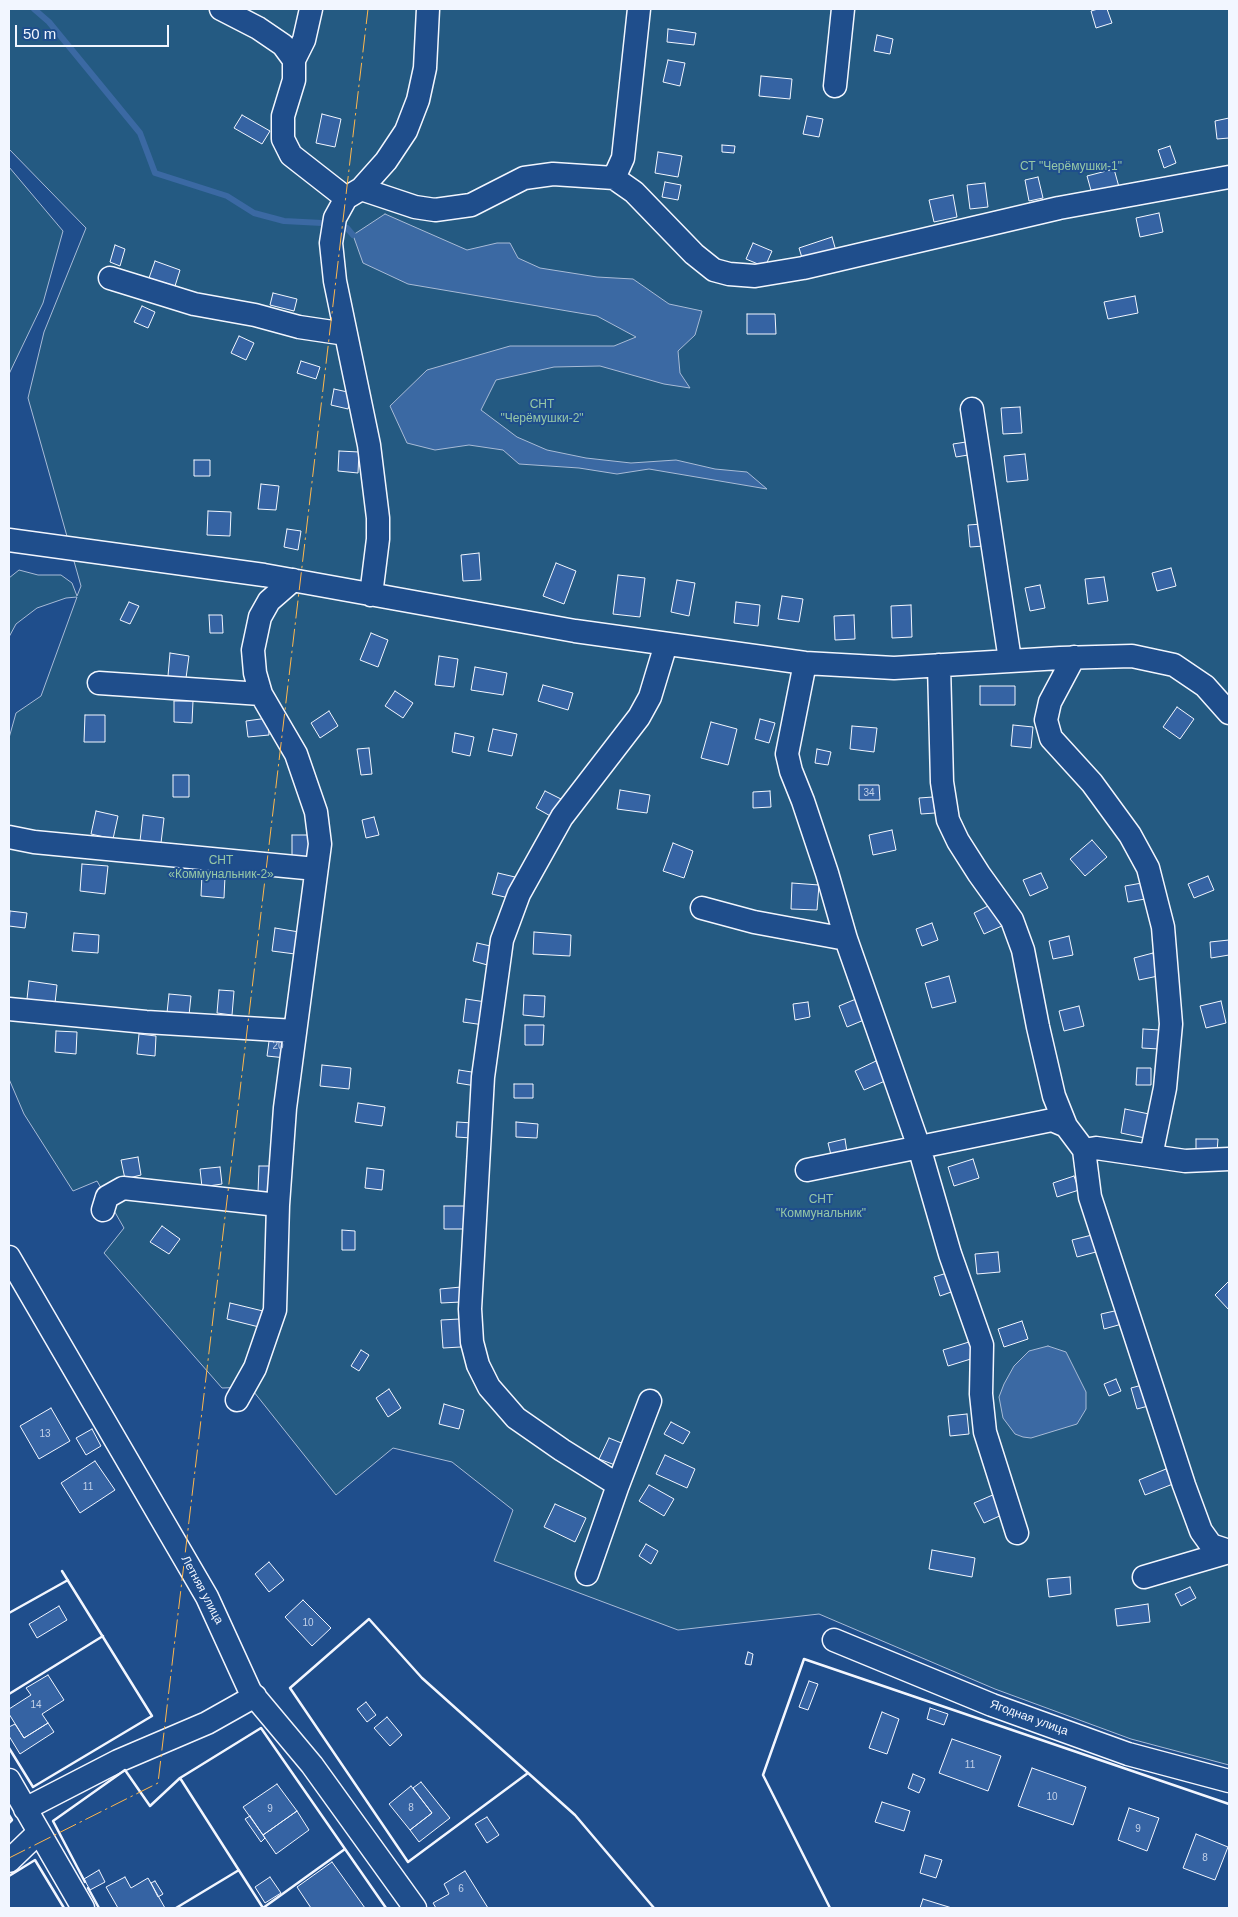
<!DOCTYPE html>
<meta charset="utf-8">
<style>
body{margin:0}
#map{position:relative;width:1238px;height:1917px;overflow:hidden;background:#1f4e8c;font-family:Arial,sans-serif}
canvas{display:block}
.frame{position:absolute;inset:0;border:10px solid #f2f6ff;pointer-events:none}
.scale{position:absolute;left:15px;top:25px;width:154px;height:22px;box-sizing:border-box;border:2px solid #f2f6ff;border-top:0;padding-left:6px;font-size:15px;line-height:18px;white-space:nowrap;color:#f2f6ff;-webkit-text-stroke:4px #1f4e8c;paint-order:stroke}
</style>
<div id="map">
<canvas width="1238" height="1917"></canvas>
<div class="frame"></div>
<div class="scale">50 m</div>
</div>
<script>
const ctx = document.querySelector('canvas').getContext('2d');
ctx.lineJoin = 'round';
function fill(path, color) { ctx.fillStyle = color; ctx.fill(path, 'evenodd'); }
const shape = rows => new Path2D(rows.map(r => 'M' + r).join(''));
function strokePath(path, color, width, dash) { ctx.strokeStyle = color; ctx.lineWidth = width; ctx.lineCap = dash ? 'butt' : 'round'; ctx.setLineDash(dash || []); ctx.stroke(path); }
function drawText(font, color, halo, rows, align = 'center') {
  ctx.font = font + ' Arial,sans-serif'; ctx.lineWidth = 4; ctx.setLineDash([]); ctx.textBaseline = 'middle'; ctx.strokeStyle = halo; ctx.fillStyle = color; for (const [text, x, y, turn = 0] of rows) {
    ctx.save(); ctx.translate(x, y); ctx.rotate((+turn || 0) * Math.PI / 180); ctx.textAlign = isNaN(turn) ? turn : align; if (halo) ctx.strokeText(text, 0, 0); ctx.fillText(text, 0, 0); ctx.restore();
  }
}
const green = shape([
 [9,9,1229,9,1229,1765,1131,1739,995,1689,819,1614,678,1630,494,1561,513,1510,452,1462,393,1448,336,1495,250,1387,222,1388,104,1253,124,1228,97,1181,73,1191,24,1114,9,1079,9,738,16,713,41,696,77,597,66,598,37,608,16,624,9,637,9,578,19,570,38,575,61,575,72,583,77,596,81,586,28,398,44,332,86,228,9,149,9,9],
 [9,167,63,231,43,303,9,374,9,167]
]);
fill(green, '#245a82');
strokePath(green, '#a8bbd7', 1);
const water = shape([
 [385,214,467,250,497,243,510,243,518,258,540,268,597,277,633,279,669,304,702,311,695,335,678,351,680,373,690,388,664,384,600,366,554,367,496,380,481,410,517,437,547,450,586,458,631,463,676,460,715,469,747,472,767,489,649,469,617,474,579,468,519,464,503,450,469,445,435,450,407,443,390,406,427,370,510,346,614,346,636,337,597,316,408,284,363,263,353,235,385,214],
 [1048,1346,1066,1352,1086,1392,1086,1409,1077,1424,1031,1438,1023,1437,1015,1434,1003,1418,999,1397,1004,1384,1014,1366,1029,1351,1048,1346]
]);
fill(water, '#3b69a3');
strokePath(water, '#a8bbd7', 1);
strokePath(shape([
 [34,9,49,22,140,133,155,173,227,196,254,213,284,221,322,223,347,228,353,235]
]), '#3b69a3', 6);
const building = shape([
 [1098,9,1107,9,1112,23,1096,28,1091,11,1098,9],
 [668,29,696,33,694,45,667,42,668,29],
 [877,35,893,39,890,54,874,51,877,35],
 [668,60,685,63,680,86,663,82,668,60],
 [761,76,792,79,790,99,759,96,761,76],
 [322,114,341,119,335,147,316,143,322,114],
 [242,115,270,131,262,144,234,128,242,115],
 [807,116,823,119,819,137,803,134,807,116],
 [1229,118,1229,138,1217,139,1215,121,1229,118],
 [722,145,735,146,734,153,722,152,722,145],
 [1170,146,1176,163,1164,168,1158,150,1170,146],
 [658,152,682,156,678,177,655,173,658,152],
 [1114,169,1119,187,1092,194,1087,176,1114,169],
 [1038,177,1043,198,1029,201,1025,180,1038,177],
 [665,182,681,185,678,200,662,197,665,182],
 [985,183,988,207,970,209,967,185,985,183],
 [953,195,957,217,934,222,929,200,953,195],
 [1159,213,1163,232,1140,237,1136,218,1159,213],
 [832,237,836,251,803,261,799,248,832,237],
 [753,243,772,251,765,267,746,259,753,243],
 [115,245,125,249,120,266,110,262,115,245],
 [155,261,180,270,175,286,149,278,155,261],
 [273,293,297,299,294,311,270,305,273,293],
 [1135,296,1138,313,1108,319,1104,302,1135,296],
 [142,306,155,312,148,328,134,322,142,306],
 [747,314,775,314,776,334,747,334,747,314],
 [239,336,254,343,246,360,231,353,239,336],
 [301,361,320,367,316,379,297,373,301,361],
 [334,389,352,393,348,409,331,405,334,389],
 [1020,407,1022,433,1003,434,1001,408,1020,407],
 [966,442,968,455,956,457,953,444,966,442],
 [339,451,359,452,358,473,338,471,339,451],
 [1025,454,1028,480,1007,482,1004,456,1025,454],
 [194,460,210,460,210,476,194,476,194,460],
 [261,484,279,486,276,510,258,509,261,484],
 [208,511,231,512,230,536,207,535,208,511],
 [982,524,984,546,970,547,968,525,982,524],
 [287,529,301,531,298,550,284,547,287,529],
 [479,553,481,580,463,581,461,555,479,553],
 [556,563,576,571,564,604,543,596,556,563],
 [1171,568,1176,586,1157,591,1152,573,1171,568],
 [618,575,645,578,640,617,613,614,618,575],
 [1104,577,1108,601,1088,604,1085,579,1104,577],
 [677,580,695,583,689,616,671,612,677,580],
 [1040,585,1045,608,1030,611,1025,588,1040,585],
 [782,596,803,599,799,622,778,619,782,596],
 [129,602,139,606,130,624,120,620,129,602],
 [736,602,760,605,758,626,734,623,736,602],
 [911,605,912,637,892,638,891,606,911,605],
 [209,615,222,615,223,633,210,633,209,615],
 [854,615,855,639,835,640,834,616,854,615],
 [371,633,388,640,378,667,360,660,371,633],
 [170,653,189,656,186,678,168,676,170,653],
 [439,656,458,659,454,687,435,685,439,656],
 [475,667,507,673,503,695,471,690,475,667],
 [543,685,573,693,568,710,538,701,543,685],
 [980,686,1015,686,1015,705,980,705,980,686],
 [395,691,413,703,403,718,385,706,395,691],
 [174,701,193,701,192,723,174,722,174,701],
 [1177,707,1194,719,1180,739,1163,727,1177,707],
 [329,711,338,726,320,738,311,723,329,711],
 [85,715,105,715,105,742,84,742,85,715],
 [268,718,269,735,248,737,246,721,268,718],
 [760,719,775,723,769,743,755,739,760,719],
 [711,722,737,729,728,765,701,758,711,722],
 [1013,725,1033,727,1031,748,1011,746,1013,725],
 [852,726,877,728,874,752,850,749,852,726],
 [493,729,517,734,512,756,488,751,493,729],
 [455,733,474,737,470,756,452,752,455,733],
 [369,748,372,774,361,775,357,749,369,748],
 [817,749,831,752,828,765,815,763,817,749],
 [173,775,189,775,189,797,173,797,173,775],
 [859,785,879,785,880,800,859,800,859,785],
 [620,790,650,795,647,813,617,809,620,790],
 [545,791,563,800,554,818,536,808,545,791],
 [770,791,771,807,753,808,753,792,770,791],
 [933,797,935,813,921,814,919,798,933,797],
 [96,811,118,816,113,839,91,834,96,811],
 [143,815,164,818,161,843,140,841,143,815],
 [374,817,379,835,366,838,362,820,374,817],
 [892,830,896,850,873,855,869,835,892,830],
 [292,835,309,835,309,860,292,860,292,835],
 [1092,840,1107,857,1085,876,1070,859,1092,840],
 [673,843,693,851,684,878,663,871,673,843],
 [82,864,108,866,105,894,80,891,82,864],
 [498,873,515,877,509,898,492,894,498,873],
 [1041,873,1048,888,1030,896,1023,880,1041,873],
 [202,874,225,876,224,898,201,896,202,874],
 [1208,876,1214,890,1194,898,1188,884,1208,876],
 [792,883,819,885,817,910,791,909,792,883],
 [1142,883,1145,899,1128,902,1125,886,1142,883],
 [994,903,1004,925,984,934,974,913,994,903],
 [10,911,27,913,25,928,9,926,10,911],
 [932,923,938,940,922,946,916,929,932,923],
 [275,928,299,932,295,954,272,951,275,928],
 [534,932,571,935,570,956,533,954,534,932],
 [74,933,99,935,98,953,72,951,74,933],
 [1069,936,1073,955,1053,959,1049,941,1069,936],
 [1229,940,1229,955,1211,958,1210,942,1229,940],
 [477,943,495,947,491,966,473,961,477,943],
 [1153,953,1158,976,1139,980,1134,958,1153,953],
 [949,976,956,1002,932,1008,925,983,949,976],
 [29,981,57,985,55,1003,27,999,29,981],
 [219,990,234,991,232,1015,217,1013,219,990],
 [169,994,191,996,189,1015,167,1013,169,994],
 [524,995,545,996,544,1017,523,1015,524,995],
 [466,999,486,1002,484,1025,463,1022,466,999],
 [856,999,864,1020,847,1027,839,1006,856,999],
 [1221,1001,1226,1023,1206,1028,1200,1006,1221,1001],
 [808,1002,810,1017,795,1020,793,1004,808,1002],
 [1079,1006,1084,1026,1064,1031,1059,1011,1079,1006],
 [525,1025,544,1025,543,1045,525,1045,525,1025],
 [1143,1029,1160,1030,1159,1049,1142,1048,1143,1029],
 [56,1031,77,1032,76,1054,55,1052,56,1031],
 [139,1034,156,1036,155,1056,137,1054,139,1034],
 [270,1034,289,1037,286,1058,267,1056,270,1034],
 [876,1061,885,1081,864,1090,855,1071,876,1061],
 [322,1065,351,1068,349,1089,320,1086,322,1065],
 [1137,1068,1151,1068,1151,1085,1136,1085,1137,1068],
 [459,1070,478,1073,476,1086,457,1083,459,1070],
 [514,1084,533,1084,533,1098,514,1098,514,1084],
 [358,1103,385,1107,382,1126,355,1122,358,1103],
 [1125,1109,1149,1114,1145,1138,1121,1133,1125,1109],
 [457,1122,473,1123,472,1138,456,1137,457,1122],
 [516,1122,538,1124,537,1138,516,1137,516,1122],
 [845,1139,847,1152,831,1155,828,1143,845,1139],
 [1196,1139,1218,1139,1217,1152,1196,1151,1196,1139],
 [138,1157,141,1175,125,1179,121,1160,138,1157],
 [973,1159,979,1178,954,1186,948,1167,973,1159],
 [259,1166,270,1166,269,1193,258,1193,259,1166],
 [220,1167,222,1184,202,1187,200,1169,220,1167],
 [367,1168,384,1170,382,1190,365,1188,367,1168],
 [1074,1176,1079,1190,1057,1197,1053,1183,1074,1176],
 [444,1206,467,1206,467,1229,444,1229,444,1206],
 [162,1226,180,1239,169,1254,150,1242,162,1226],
 [342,1230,355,1231,355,1250,342,1250,342,1230],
 [1092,1235,1096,1252,1077,1257,1072,1240,1092,1235],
 [998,1252,1000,1272,977,1274,975,1254,998,1252],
 [947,1273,954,1291,940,1296,934,1277,947,1273],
 [1229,1281,1229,1310,1215,1295,1229,1281],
 [461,1287,461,1302,441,1303,440,1289,461,1287],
 [230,1303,263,1311,259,1327,227,1319,230,1303],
 [1119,1310,1122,1324,1104,1329,1101,1314,1119,1310],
 [460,1319,461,1347,443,1348,441,1320,460,1319],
 [1022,1321,1028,1339,1004,1347,998,1329,1022,1321],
 [969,1342,974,1358,948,1366,943,1350,969,1342],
 [361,1350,369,1355,359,1371,351,1366,361,1350],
 [1116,1379,1121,1391,1109,1396,1104,1384,1116,1379],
 [1146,1384,1152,1405,1137,1409,1131,1388,1146,1384],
 [389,1389,401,1408,388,1417,376,1398,389,1389],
 [444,1404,464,1410,459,1429,439,1424,444,1404],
 [51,1408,70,1441,39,1459,20,1426,51,1408],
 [967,1414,969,1434,950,1436,948,1416,967,1414],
 [671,1422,690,1432,683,1444,664,1434,671,1422],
 [92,1429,101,1446,86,1455,76,1438,92,1429],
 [609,1438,624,1444,615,1465,599,1459,609,1438],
 [665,1455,695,1469,687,1488,656,1474,665,1455],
 [95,1461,115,1490,80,1513,61,1483,95,1461],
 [1166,1469,1173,1484,1145,1495,1139,1480,1166,1469],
 [649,1485,674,1499,664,1516,639,1501,649,1485],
 [995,1494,1004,1514,984,1523,974,1503,995,1494],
 [555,1504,586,1518,575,1542,544,1527,555,1504],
 [646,1544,658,1551,651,1564,639,1556,646,1544],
 [932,1550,975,1558,972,1577,929,1569,932,1550],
 [269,1562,284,1580,269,1592,255,1574,269,1562],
 [1070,1577,1071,1594,1049,1597,1047,1579,1070,1577],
 [1190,1587,1196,1598,1181,1606,1175,1594,1190,1587],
 [303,1600,331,1628,312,1646,285,1617,303,1600],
 [1148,1604,1150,1622,1117,1626,1115,1609,1148,1604],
 [59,1606,67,1620,37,1638,29,1624,59,1606],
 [748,1652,753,1654,751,1665,745,1664,748,1652],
 [48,1675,64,1700,42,1714,48,1723,24,1738,9,1714,9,1709,31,1695,26,1688,48,1675],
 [809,1681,818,1684,808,1710,799,1707,809,1681],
 [366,1702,376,1715,367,1722,357,1709,366,1702],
 [930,1708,948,1714,944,1725,927,1719,930,1708],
 [882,1712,899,1719,887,1754,869,1748,882,1712],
 [387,1717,402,1735,390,1746,374,1728,387,1717],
 [48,1723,54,1732,20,1754,9,1736,9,1727,15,1724,24,1738,48,1723],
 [952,1739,1001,1756,988,1791,939,1773,952,1739],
 [1032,1768,1086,1787,1073,1825,1018,1806,1032,1768],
 [913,1774,925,1779,919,1793,908,1788,913,1774],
 [421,1782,450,1818,419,1842,410,1830,432,1813,413,1788,421,1782],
 [277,1784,297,1811,263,1835,243,1807,277,1784],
 [411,1786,432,1813,410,1830,389,1804,411,1786],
 [882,1802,910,1811,904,1831,875,1822,882,1802],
 [1129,1808,1159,1818,1147,1851,1118,1840,1129,1808],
 [297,1811,309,1830,276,1854,263,1835,297,1811],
 [250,1816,265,1838,261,1842,245,1819,250,1816],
 [487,1817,499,1835,487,1843,475,1824,487,1817],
 [1196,1834,1228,1847,1215,1880,1183,1868,1196,1834],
 [925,1855,942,1860,936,1878,920,1873,925,1855],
 [332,1862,365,1908,311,1908,297,1887,332,1862],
 [99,1870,105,1882,90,1890,84,1879,99,1870],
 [465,1871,488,1908,436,1908,433,1903,449,1894,444,1884,465,1871],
 [125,1877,131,1888,148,1878,165,1908,118,1908,106,1887,125,1877],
 [270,1877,281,1893,265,1903,255,1887,270,1877],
 [155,1881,163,1894,158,1897,151,1883,155,1881],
 [923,1899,952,1908,920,1908,923,1899]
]);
fill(building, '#3563a3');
strokePath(building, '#f2f6ff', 1);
const minor = shape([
 [221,9,258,28,283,45,294,60,294,80,283,116,283,139,291,155,346,198],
 [294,60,304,40,311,9],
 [835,86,843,9],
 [614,178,634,192,694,254,714,270,729,274,755,276,803,268,1059,208,1229,177],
 [361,189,415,207,435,210,471,205,524,178,553,174,614,178,623,158,639,9],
 [110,278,194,304,255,315,299,327,346,334],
 [972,409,1010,660],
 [9,540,264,575,575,631,805,663,894,668,1060,658,1132,656,1174,665,1205,686,1229,713],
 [371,595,378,539,378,518,369,445,335,281,331,243,335,218,346,198,361,189,386,161,406,131,418,100,425,68,428,9],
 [1074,657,1050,702,1046,720,1051,738,1092,783,1130,835,1148,868,1163,927,1171,1024,1165,1088,1151,1156],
 [805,663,787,754,791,771,803,801,827,873,846,939,919,1147,950,1254,982,1345,981,1394,985,1432,1017,1533],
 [939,665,942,782,948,820,958,841,979,874,1012,920,1023,950,1038,1027,1054,1096,1066,1126],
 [99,683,261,694],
 [9,837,34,842,316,869],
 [702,908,754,922,846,939],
 [9,1009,146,1022,295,1031],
 [1084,1150,1096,1148,1185,1161,1229,1159],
 [807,1170,1052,1120,1066,1126,1084,1150,1090,1197,1184,1485,1201,1531,1211,1545,1229,1551],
 [103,1210,107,1197,123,1188,278,1205],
 [9,1257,207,1597,250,1691,312,1765,415,1908],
 [237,1400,255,1368,275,1310,278,1205,285,1108,320,844,316,812,296,754,261,694,255,673,253,650,260,617,269,601,293,580],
 [618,1485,562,1450,516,1418,489,1387,478,1365,472,1342,470,1309,483,1077,502,940,519,894,562,817,639,717,650,697,666,644],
 [587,1574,618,1485,650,1401],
 [1144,1577,1229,1552],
 [834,1640,992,1705,1128,1754,1229,1781],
 [9,1780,83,1908],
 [25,1809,118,1761,207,1723,255,1696],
 [9,1861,39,1832]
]);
strokePath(minor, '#f2f6ff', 25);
strokePath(minor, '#1f4e8c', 22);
strokePath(shape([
 [9,1613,68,1580],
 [9,1694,103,1636],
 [9,1748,33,1787,152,1716,62,1571],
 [528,1773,408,1862,290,1688,369,1619,422,1678,575,1815,654,1908],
 [180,1778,263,1908],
 [9,1815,12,1820,9,1823],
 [9,1876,35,1860,64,1908],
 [85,1882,53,1821,125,1770,150,1806,180,1778,261,1728,386,1908],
 [88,1888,99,1908],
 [176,1908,239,1870],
 [263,1908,345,1849],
 [830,1908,763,1775,804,1659,1229,1804]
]), '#f2f6ff', 2.5);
strokePath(shape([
 [9,1858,158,1783,368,9]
]), '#ffb74d', 1, [18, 4, 2.5, 4]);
drawText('10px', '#c3d1e8', null, [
 ["34",869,793],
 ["20",278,1046],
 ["13",45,1434],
 ["11",88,1487],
 ["10",308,1623],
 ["14",36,1705],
 ["11",970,1765],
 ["10",1052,1797],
 ["8",411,1808],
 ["9",270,1809],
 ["9",1138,1829],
 ["8",1205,1858],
 ["6",461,1889]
]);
drawText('12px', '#97c8a6', '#1f4e8c', [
 ["СТ \"Черёмушки-1\"",1071,167],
 ["СНТ",542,405],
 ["\"Черёмушки-2\"",542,419],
 ["СНТ",221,861],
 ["«Коммунальник-2»",221,875],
 ["СНТ",821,1200],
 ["\"Коммунальник\"",821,1214]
]);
drawText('12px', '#f2f6ff', '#1f4e8c', [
 ["Летняя улица",202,1590,62],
 ["Ягодная улица",1029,1718,20]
]);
</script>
